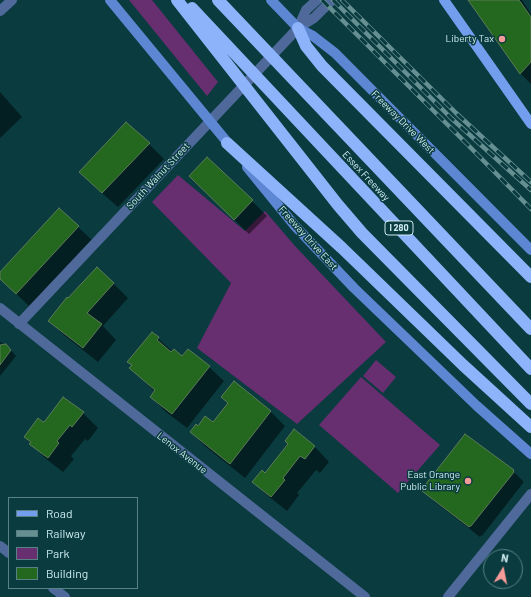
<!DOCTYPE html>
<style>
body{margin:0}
#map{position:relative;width:531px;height:597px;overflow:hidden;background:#093b3f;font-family:Barlow,sans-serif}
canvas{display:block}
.legend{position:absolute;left:8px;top:497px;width:130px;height:92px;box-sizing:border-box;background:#093b3f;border:1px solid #588285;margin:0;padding:5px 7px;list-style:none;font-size:12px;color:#ceecef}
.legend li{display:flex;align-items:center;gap:8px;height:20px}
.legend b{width:20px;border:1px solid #588285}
.north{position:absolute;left:483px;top:549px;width:40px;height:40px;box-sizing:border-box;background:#093b3f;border:1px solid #588285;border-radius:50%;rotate:10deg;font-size:11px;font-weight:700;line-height:16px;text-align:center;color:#ceecef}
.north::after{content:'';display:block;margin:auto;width:14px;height:18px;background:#f59b98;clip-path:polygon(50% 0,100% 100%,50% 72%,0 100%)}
</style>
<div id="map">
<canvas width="531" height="597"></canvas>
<ul class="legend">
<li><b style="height:5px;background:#739ded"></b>Road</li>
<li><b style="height:5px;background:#668f92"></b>Railway</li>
<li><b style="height:11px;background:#672e70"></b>Park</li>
<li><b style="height:11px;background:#24671f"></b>Building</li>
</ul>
<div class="north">N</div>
</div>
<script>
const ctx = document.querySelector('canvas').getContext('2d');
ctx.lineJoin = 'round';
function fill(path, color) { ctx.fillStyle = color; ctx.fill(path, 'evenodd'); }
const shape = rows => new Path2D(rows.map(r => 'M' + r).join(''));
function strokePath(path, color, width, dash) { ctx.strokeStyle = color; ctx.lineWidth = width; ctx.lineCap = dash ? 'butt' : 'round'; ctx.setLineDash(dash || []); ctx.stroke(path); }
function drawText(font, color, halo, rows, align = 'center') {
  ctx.font = font + ' Barlow,sans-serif'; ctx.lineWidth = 3; ctx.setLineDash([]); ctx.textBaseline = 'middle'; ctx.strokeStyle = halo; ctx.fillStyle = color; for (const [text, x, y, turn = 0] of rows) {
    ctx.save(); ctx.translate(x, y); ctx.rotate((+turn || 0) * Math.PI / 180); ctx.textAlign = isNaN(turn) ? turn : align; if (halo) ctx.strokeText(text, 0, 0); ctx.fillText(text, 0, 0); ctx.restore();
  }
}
fill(shape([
 [129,0,152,0,218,82,207,96],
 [178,175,245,231,265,211,295,246,386,342,297,424,197,348,231,283,152,202],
 [376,360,396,377,383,393,363,376],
 [361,377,440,445,398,493,319,425]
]), '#672e70');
fill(shape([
 [469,0,522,0,531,14,531,84,520,73],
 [0,92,22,117,0,138],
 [149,144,164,159,118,207,95,187],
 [205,191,252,201,267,216,249,234],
 [78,227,93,241,31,308,0,278,0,273],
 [113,283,128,298,103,326,116,340,98,362,64,335,50,321,69,300],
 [152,333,173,352,183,357,209,367,224,381,187,428,166,412,151,397,155,392,131,368,133,366,129,362],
 [0,342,9,348,16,356,0,376],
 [222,397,270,411,285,426,245,478,206,447,191,432,198,427,213,423,228,404],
 [83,413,98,428,88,441,85,439,71,456,74,459,63,472,45,458,25,437,43,423],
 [294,430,315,447,329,462,320,473,316,470,297,493,299,495,287,511,268,496,253,482,265,474,289,444],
 [513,471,523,481,523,483,482,536,481,535,480,537,434,501,423,490]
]), '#0007');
const building = shape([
 [468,0,519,0,531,17,531,62,520,74,468,0],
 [126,122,150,143,102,193,79,172,126,122],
 [207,157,253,200,234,220,189,176,207,157],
 [59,208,79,226,16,294,0,279,0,272,59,208],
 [97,267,114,283,87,313,102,324,83,348,48,321,67,297,68,298,97,267],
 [152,332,159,337,157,340,171,352,174,349,182,356,188,349,210,366,172,414,150,397,155,390,129,368,132,365,127,362,152,332],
 [6,344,11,350,0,365,0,345,6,344],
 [234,381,271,411,230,464,190,432,196,424,198,426,205,416,213,422,228,403,221,397,234,381],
 [63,397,84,412,72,427,70,425,57,441,59,443,48,458,29,444,31,442,24,437,38,418,43,422,45,421,63,397],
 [294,429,315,446,305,459,300,456,283,478,285,480,271,497,252,482,262,470,265,473,288,444,285,441,294,429],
 [465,434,514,470,513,471,514,472,471,526,470,526,469,527,422,491,422,489,465,434]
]);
fill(building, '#24671f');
strokePath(building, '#5c7b59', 1);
strokePath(shape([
 [0,11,12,0],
 [298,28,314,18,332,0],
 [0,308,365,597],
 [19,324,298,28,306,10,317,0],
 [0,546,9,553],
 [53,588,65,597]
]), '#4f699a', 10);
strokePath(shape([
 [448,597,531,494]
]), '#4f699a', 10);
strokePath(shape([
 [110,0,232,148],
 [271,0,298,28,313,36,335,53,531,250],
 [247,167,295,226,354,288,477,406,531,454]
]), '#5d86d3', 10);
strokePath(shape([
 [444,0,531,124]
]), '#739ded', 10);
strokePath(shape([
 [177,0,338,205,362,233,531,404],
 [218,0,531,329],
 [192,8,531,369],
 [298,28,306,46,322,66,531,277],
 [227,143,342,248,463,365,531,427]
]), '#8db3fa', 12);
const rail = shape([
 [322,0,468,145,531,209],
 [333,0,451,118,531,190],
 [342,0,456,113,531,182]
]);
strokePath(rail, '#668f92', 4.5);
strokePath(rail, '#093b3f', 3, [9]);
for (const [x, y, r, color] of [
 [502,39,4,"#f59b98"],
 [468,481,4,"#f59b98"]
]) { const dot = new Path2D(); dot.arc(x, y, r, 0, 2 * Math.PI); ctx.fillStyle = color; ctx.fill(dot); strokePath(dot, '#093b3f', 1.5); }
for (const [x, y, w] of [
 [399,228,28]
]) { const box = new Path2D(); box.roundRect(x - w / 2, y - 7, w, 14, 3); ctx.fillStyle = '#093b3f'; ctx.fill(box); strokePath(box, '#ceecef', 1); }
drawText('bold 9px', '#ceecef', null, [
 ["I 280",399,228]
]);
drawText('10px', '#ceecef', '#093b3f', [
 ["Liberty Tax",494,39],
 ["East Orange",460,475],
 ["Public Library",460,487]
], 'right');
drawText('10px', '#ceecef', '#093b3f', [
 ["Freeway Drive West",403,122,45],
 ["South Walnut Street",158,176,-47],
 ["Essex Freeway",366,176,47],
 ["Freeway Drive East",308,238,48],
 ["Lenox Avenue",182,453,38]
]);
</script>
